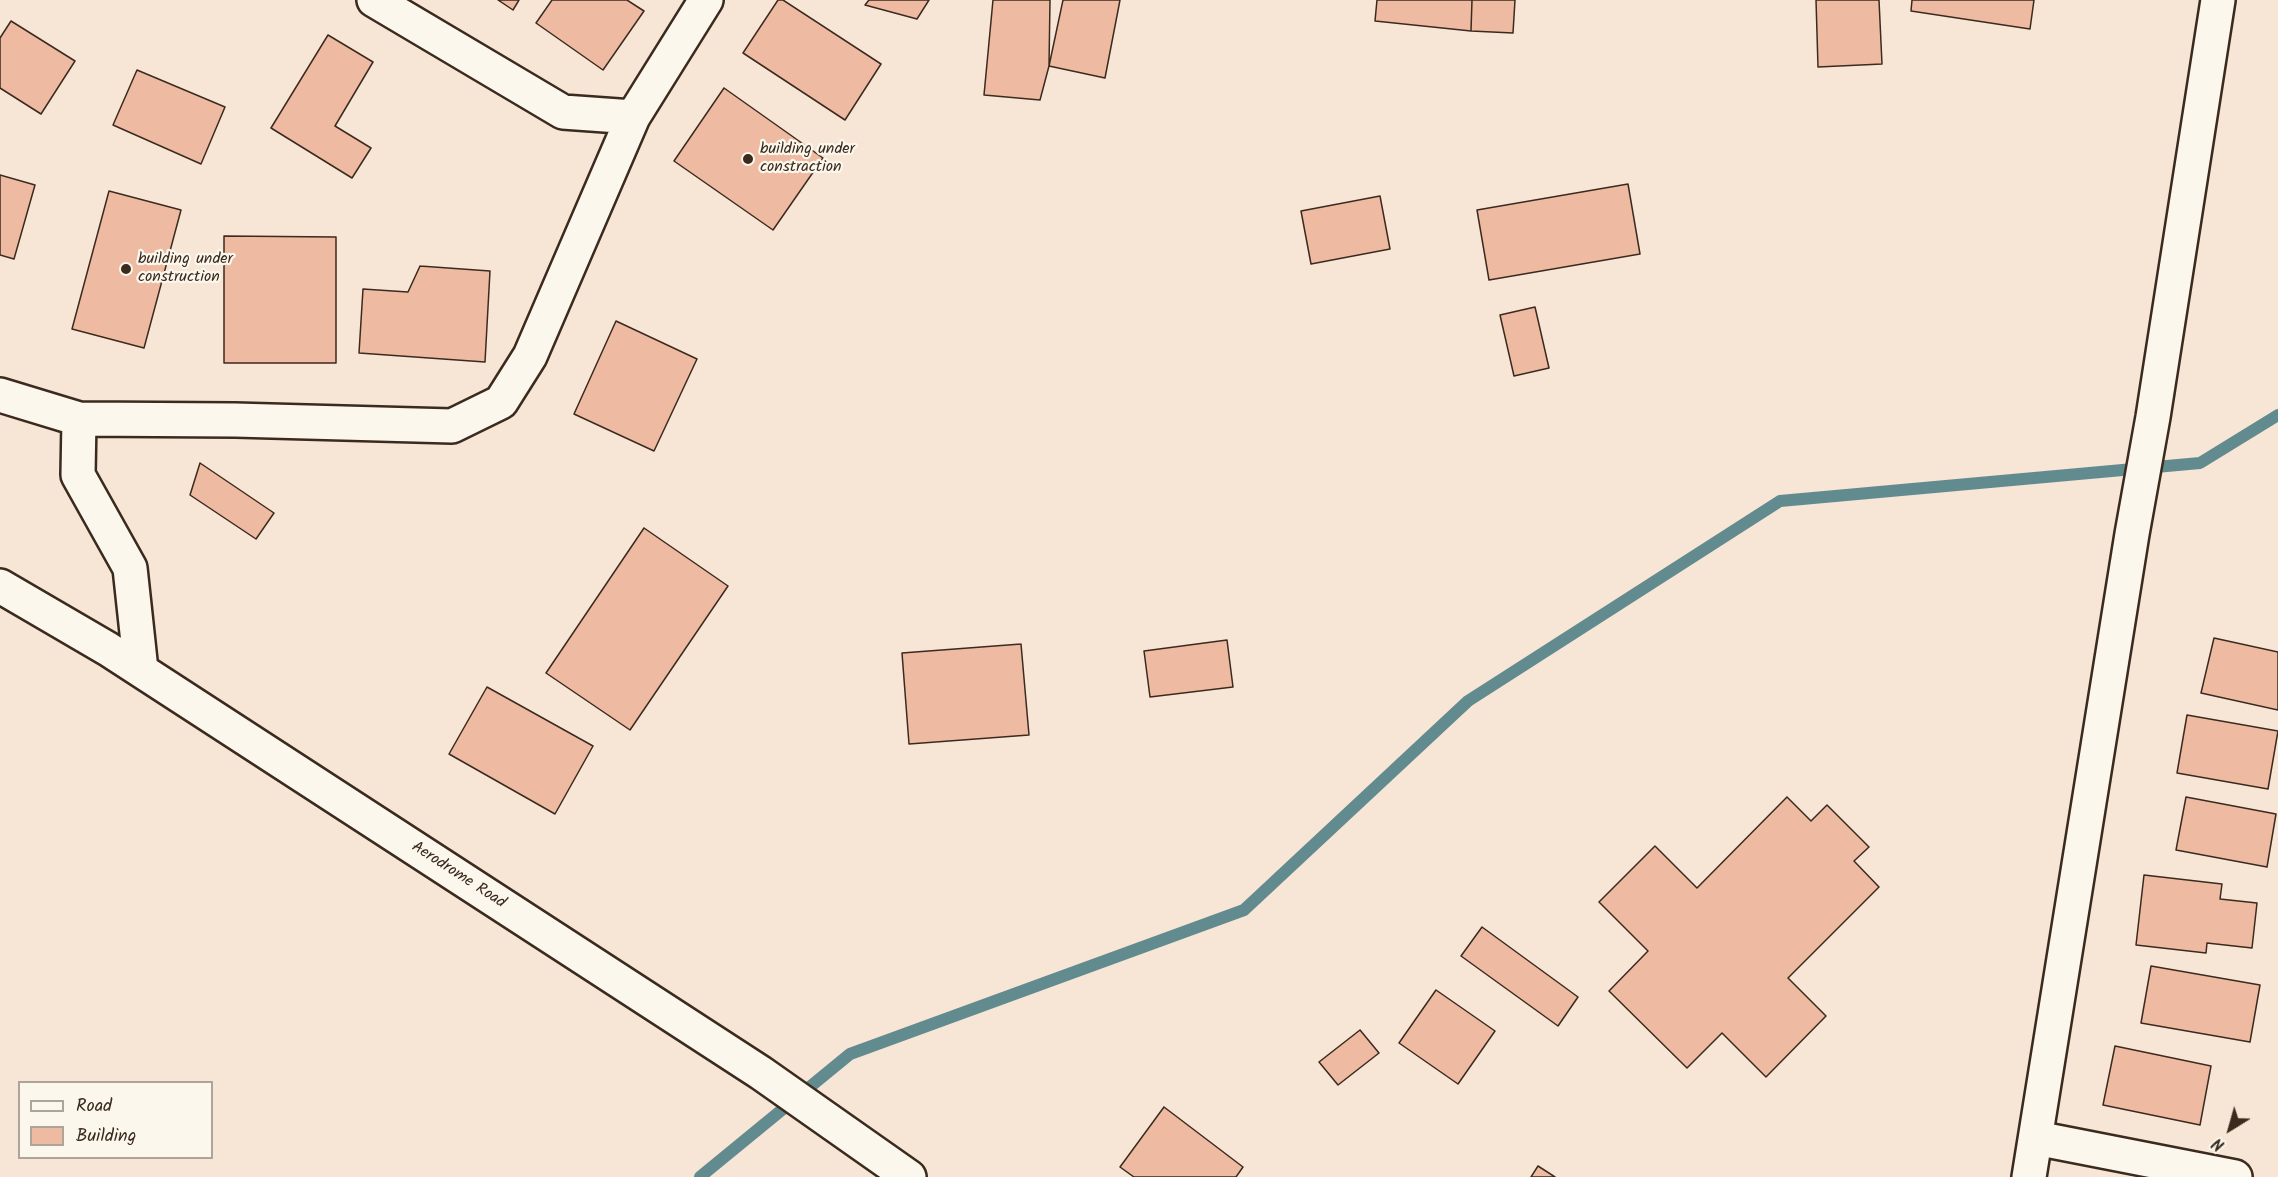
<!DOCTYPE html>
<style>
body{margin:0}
#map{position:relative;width:2278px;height:1177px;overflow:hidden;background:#f7e5d6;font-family:Kalam,sans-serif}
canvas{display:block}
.legend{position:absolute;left:18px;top:1081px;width:195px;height:78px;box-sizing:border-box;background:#fbf7ec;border:2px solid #aea59a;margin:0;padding:8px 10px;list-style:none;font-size:18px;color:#3b2a1e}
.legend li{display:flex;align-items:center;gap:12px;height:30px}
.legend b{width:30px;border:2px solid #aea59a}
.north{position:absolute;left:2200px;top:1099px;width:60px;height:60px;-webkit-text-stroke:4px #fbf7ec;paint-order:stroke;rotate:217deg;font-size:16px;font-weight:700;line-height:24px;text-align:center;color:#3b2a1e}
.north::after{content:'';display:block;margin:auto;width:21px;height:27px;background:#3b2a1e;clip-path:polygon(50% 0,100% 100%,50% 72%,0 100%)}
</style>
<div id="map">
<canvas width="2278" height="1177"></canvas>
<ul class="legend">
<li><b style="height:8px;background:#fbf7ec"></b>Road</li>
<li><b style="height:16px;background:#eebaa1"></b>Building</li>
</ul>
<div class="north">N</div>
</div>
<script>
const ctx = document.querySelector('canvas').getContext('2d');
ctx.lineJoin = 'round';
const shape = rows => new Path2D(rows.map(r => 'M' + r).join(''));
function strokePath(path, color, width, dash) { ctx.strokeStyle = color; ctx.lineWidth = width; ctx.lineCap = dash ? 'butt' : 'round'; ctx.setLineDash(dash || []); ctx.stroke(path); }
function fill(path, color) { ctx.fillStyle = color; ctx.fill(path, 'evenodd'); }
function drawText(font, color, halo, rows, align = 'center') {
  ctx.font = font + ' Kalam,sans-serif'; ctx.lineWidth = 4.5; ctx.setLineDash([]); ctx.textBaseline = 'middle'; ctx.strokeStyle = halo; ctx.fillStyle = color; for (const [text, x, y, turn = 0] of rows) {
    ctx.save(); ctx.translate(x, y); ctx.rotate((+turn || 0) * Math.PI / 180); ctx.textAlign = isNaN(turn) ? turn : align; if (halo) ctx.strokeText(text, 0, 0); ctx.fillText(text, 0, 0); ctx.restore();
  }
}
strokePath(shape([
 [700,1177,850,1054,1244,910,1468,701,1780,501,2200,463,2278,415]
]), '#628b8f', 12);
const building = shape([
 [498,0,519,0,513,10,498,0],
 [552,0,627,0,644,11,603,70,536,23,552,0],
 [778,0,783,0,881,64,845,120,743,53,778,0],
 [869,0,929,0,917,19,865,5,869,0],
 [993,0,1050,0,1049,66,1040,100,984,95,993,0],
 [1063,0,1120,0,1105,78,1049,66,1063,0],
 [1377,0,1472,0,1471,31,1375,21,1377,0],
 [1472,0,1515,0,1513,33,1471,31,1472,0],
 [1816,0,1879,0,1882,64,1818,67,1816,0],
 [1912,0,2034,0,2030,29,1911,11,1912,0],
 [11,21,75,61,41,114,0,88,0,38,11,21],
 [328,35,373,62,335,126,371,148,352,178,271,128,328,35],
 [137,70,225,107,201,164,113,125,137,70],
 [724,88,823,158,773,230,674,161,724,88],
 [0,175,35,185,14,259,0,255,0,175],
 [1628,184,1640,254,1489,280,1477,210,1628,184],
 [109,191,181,210,144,348,72,329,109,191],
 [1380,196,1390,249,1311,264,1301,211,1380,196],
 [224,236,336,237,336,363,224,363,224,236],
 [420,266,490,271,485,362,359,353,363,289,408,292,420,266],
 [1535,307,1549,368,1514,376,1500,315,1535,307],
 [616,321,697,359,654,451,574,414,616,321],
 [200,463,274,513,256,539,190,495,200,463],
 [644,528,728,586,630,730,546,673,644,528],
 [2214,638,2278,652,2278,710,2201,693,2214,638],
 [1227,640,1233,687,1150,697,1144,651,1227,640],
 [1021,644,1029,735,909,744,902,653,1021,644],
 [487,687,593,746,555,814,449,754,487,687],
 [2187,715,2278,731,2268,789,2177,773,2187,715],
 [1787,797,1811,821,1827,805,1869,847,1854,861,1879,887,1788,978,1826,1016,1766,1077,1722,1033,1687,1068,1609,991,1648,951,1599,902,1655,846,1697,888,1787,797],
 [2186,797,2276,814,2267,867,2176,850,2186,797],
 [2144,875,2222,884,2220,899,2257,903,2252,948,2207,943,2206,953,2136,945,2144,875],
 [1482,927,1578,997,1558,1026,1461,956,1482,927],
 [2151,966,2260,985,2250,1042,2141,1023,2151,966],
 [1436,990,1495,1031,1458,1084,1399,1043,1436,990],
 [1360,1030,1379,1053,1338,1085,1319,1062,1360,1030],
 [2115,1046,2211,1066,2200,1125,2103,1105,2115,1046],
 [1164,1107,1243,1167,1236,1177,1134,1177,1120,1167,1164,1107],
 [1538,1166,1555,1177,1531,1177,1538,1166]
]);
fill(building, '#eebaa1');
strokePath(building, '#3b2a1e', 1.5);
const minor = shape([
 [374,0,563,112,633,117,706,0],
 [0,395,79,419,235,420,452,426,501,402,530,356,633,117],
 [79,419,78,475,130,568,141,670],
 [0,586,108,649,761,1073,909,1177],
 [2036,1138,2235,1177],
 [2029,1177,2132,534,2153,417,2218,0]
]);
strokePath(minor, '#3b2a1e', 38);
strokePath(minor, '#fbf7ec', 33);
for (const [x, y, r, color] of [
 [748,159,6,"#3b2a1e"],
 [126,269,6,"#3b2a1e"]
]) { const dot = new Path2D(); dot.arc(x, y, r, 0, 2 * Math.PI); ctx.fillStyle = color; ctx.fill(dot); strokePath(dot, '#fbf7ec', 2); }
drawText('16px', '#3b2a1e', '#fbf7ec', [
 ["building under",760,150],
 ["constraction",760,168],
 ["building under",138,260],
 ["construction",138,278]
], 'left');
drawText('16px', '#3b2a1e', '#fbf7ec', [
 ["Aerodrome Road",458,876,33]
]);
</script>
